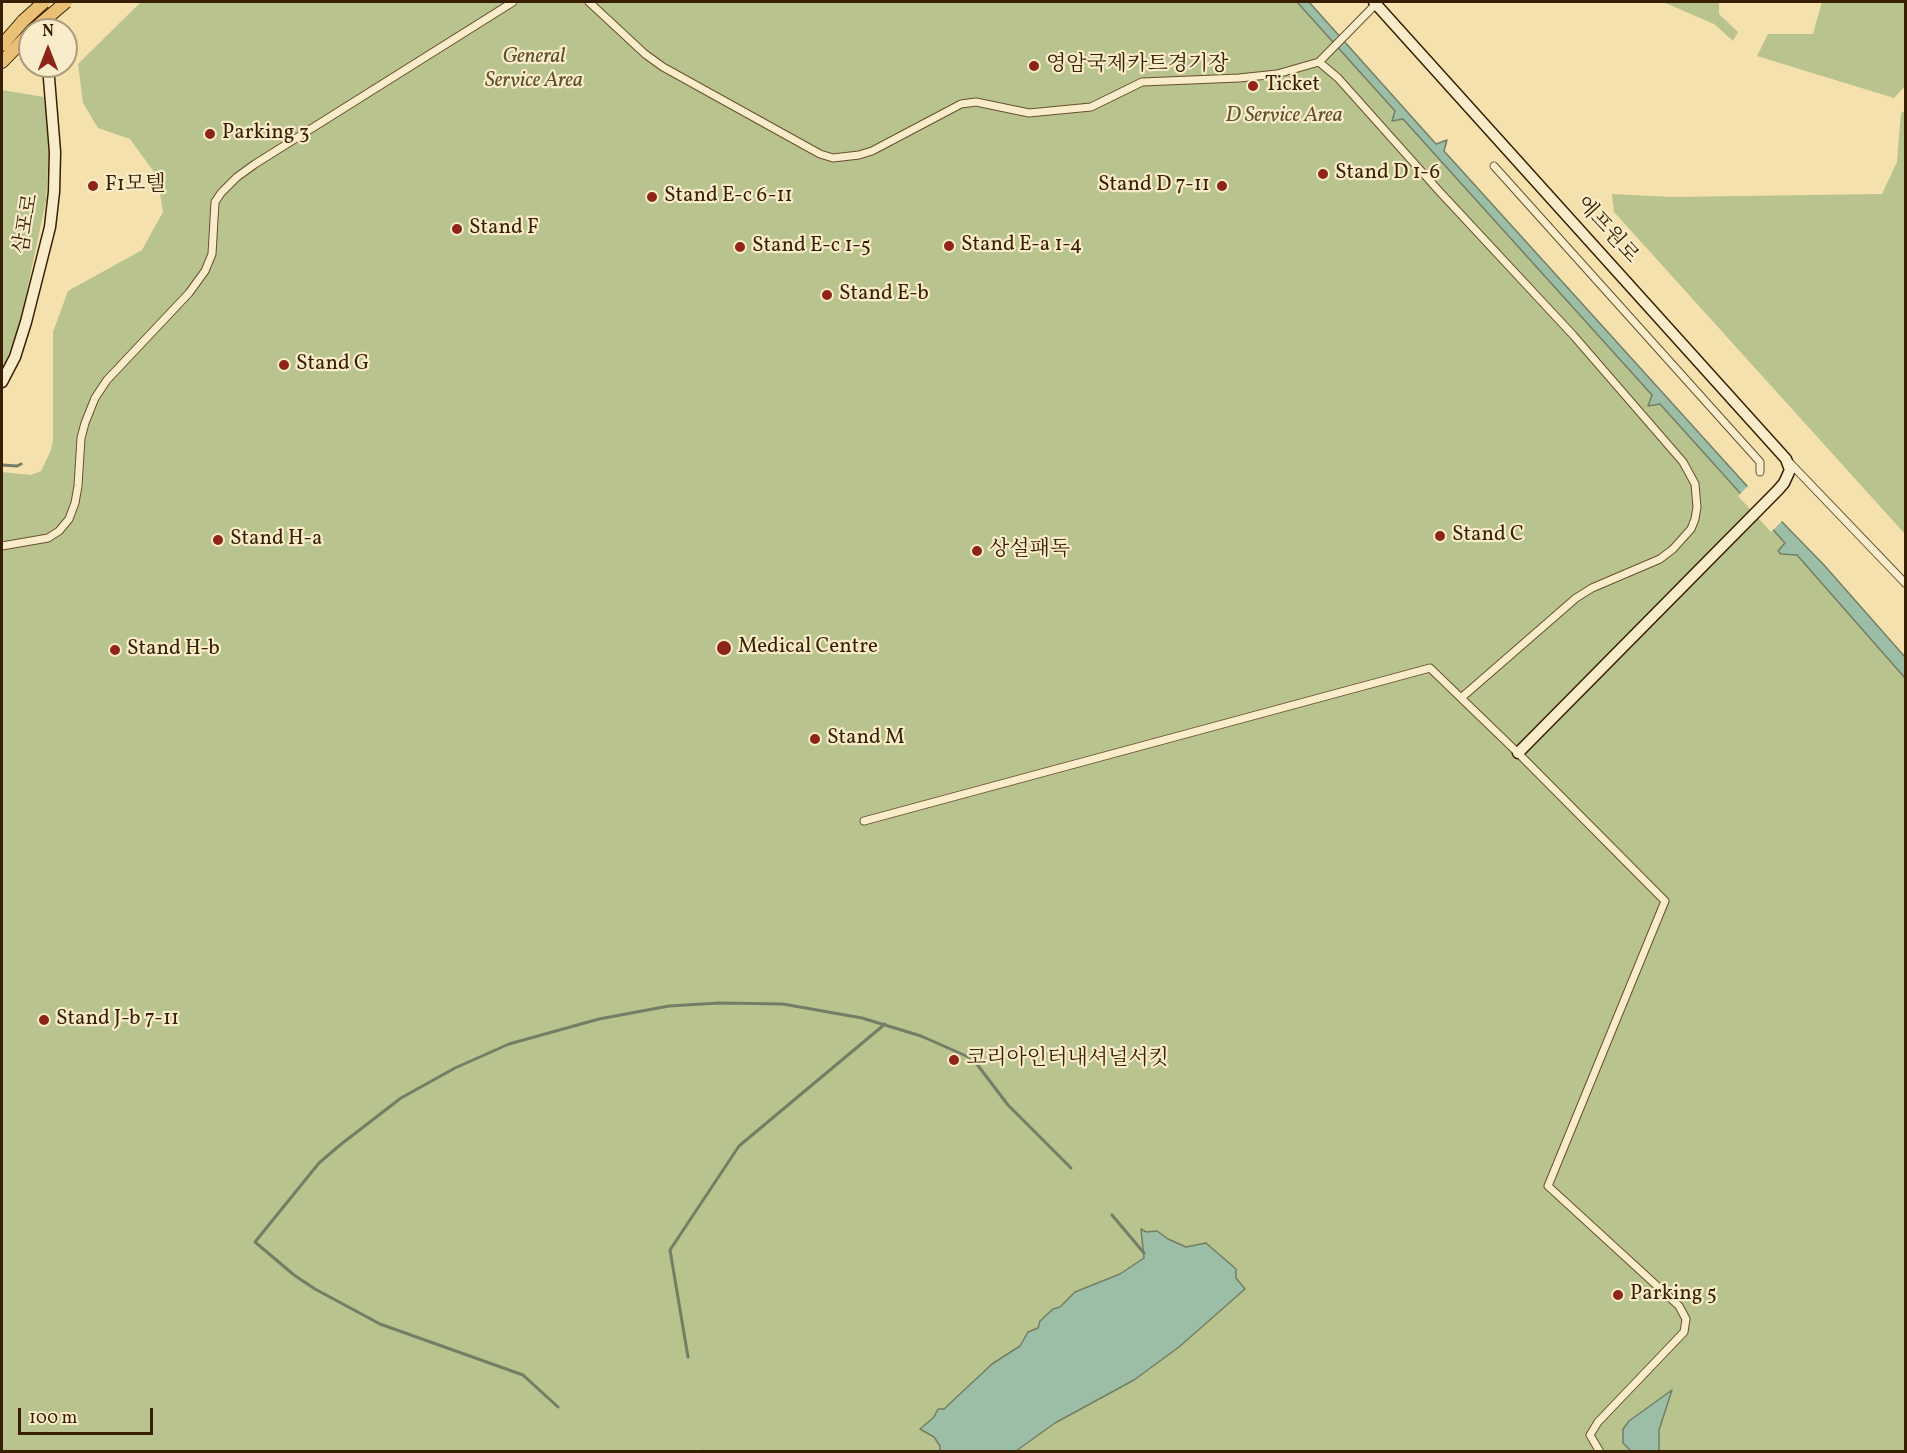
<!DOCTYPE html>
<meta charset="utf-8">
<style>
body{margin:0}
#map{position:relative;width:1907px;height:1453px;overflow:hidden;background:#f4e1ae;font-family:Vollkorn,serif}
canvas{display:block}
.frame{position:absolute;inset:0;border:3px solid #391f01;pointer-events:none}
.north{position:absolute;left:18px;top:18px;width:60px;height:60px;box-sizing:border-box;background:#f8ecca;border:2px solid #ac9a7a;border-radius:50%;rotate:0deg;font-size:16px;font-weight:700;line-height:24px;text-align:center;color:#391f01}
.north::after{content:'';display:block;margin:auto;width:21px;height:27px;background:#8f2418;clip-path:polygon(50% 0,100% 100%,50% 72%,0 100%)}
.scale{position:absolute;left:18px;top:1408px;width:135px;height:27px;box-sizing:border-box;border:3px solid #391f01;border-top:0;padding-left:8px;font-size:18px;line-height:21px;white-space:nowrap;color:#391f01;-webkit-text-stroke:4px #f8ecca;paint-order:stroke}
</style>
<div id="map">
<canvas width="1907" height="1453"></canvas>
<div class="frame"></div>
<div class="north">N</div>
<div class="scale">100 m</div>
</div>
<script>
const ctx = document.querySelector('canvas').getContext('2d');
ctx.lineJoin = 'round';
function fill(path, color) { ctx.fillStyle = color; ctx.fill(path, 'evenodd'); }
const shape = rows => new Path2D(rows.map(r => 'M' + r).join(''));
function strokePath(path, color, width, dash) { ctx.strokeStyle = color; ctx.lineWidth = width; ctx.lineCap = dash ? 'butt' : 'round'; ctx.setLineDash(dash || []); ctx.stroke(path); }
function drawText(font, color, halo, rows, align = 'center') {
  ctx.font = font + ' Vollkorn,"Noto Serif KR",serif'; ctx.lineWidth = 4.5; ctx.setLineDash([]); ctx.textBaseline = 'middle'; ctx.strokeStyle = halo; ctx.fillStyle = color; for (const [text, x, y, turn = 0] of rows) {
    ctx.save(); ctx.translate(x, y); ctx.rotate((+turn || 0) * Math.PI / 180); ctx.textAlign = isNaN(turn) ? turn : align; if (halo) ctx.strokeText(text, 0, 0); ctx.fillText(text, 0, 0); ctx.restore();
  }
}
fill(shape([
 [141,2,1303,2,1905,669,1905,1451,2,1451,2,472,31,475,41,471,51,450,53,440,53,332,68,291,142,250,163,212,157,176,130,139,98,128,83,103,78,64],
 [1663,2,1719,2,1719,14,1738,32,1733,41,1714,24],
 [1822,2,1905,2,1905,86,1894,98,1757,56,1768,34,1813,34],
 [2,90,44,97,49,151,46,201,19,328,2,371],
 [1905,111,1905,534,1614,212,1612,194,1672,197,1882,194,1897,162,1901,113]
]), '#b8c38d');
const water = shape([
 [1297,2,1309,2,1436,144,1447,140,1444,151,1747,486,1824,565,1905,657,1905,678,1797,555,1781,554,1778,551,1785,543,1660,404,1648,406,1652,395,1403,119,1392,121,1395,111,1297,2],
 [1141,1229,1146,1232,1157,1231,1168,1239,1186,1247,1206,1243,1236,1269,1236,1278,1245,1289,1179,1347,1134,1380,1055,1423,1016,1451,940,1451,940,1446,934,1437,920,1429,934,1417,938,1409,944,1409,992,1364,1020,1346,1028,1332,1038,1328,1040,1321,1053,1309,1060,1307,1075,1292,1120,1274,1144,1258,1141,1229],
 [1672,1390,1659,1430,1659,1451,1631,1451,1623,1443,1623,1429,1629,1421,1672,1390]
]);
fill(water, '#9cbea7');
strokePath(water, '#747e65', 1.5);
fill(shape([
 [1749,485,1783,520,1771,532,1738,496]
]), '#f4e1ae');
strokePath(shape([
 [2,465,17,466,21,464],
 [1112,1215,1144,1253],
 [688,1357,670,1250,739,1146,885,1024],
 [558,1407,523,1375,380,1324,315,1289,294,1275,255,1242,319,1163,340,1145,401,1098,455,1068,509,1044,599,1019,669,1006,719,1003,783,1004,862,1018,921,1036,973,1059,1008,1105,1071,1168],
 [703,1451,703,1452]
]), '#747e65', 3);
const street = shape([
 [589,2,645,54,663,67,820,154,833,158,859,155,872,151,961,104,976,102,1029,113,1091,107,1142,82,1239,78,1277,74,1319,62,1376,4],
 [1319,62,1338,78,1439,191,1573,335,1683,462,1695,484,1697,507,1695,519,1691,529,1673,549,1660,559,1592,588,1576,598,1461,698],
 [1494,166,1760,462,1760,472],
 [1790,463,1906,584],
 [2,546,48,538,59,531,69,519,75,503,78,486,81,438,85,423,95,398,107,380,189,293,205,271,212,254,215,202,221,193,237,177,255,164,513,2],
 [864,821,1430,668,1518,753,1665,901,1548,1186,1679,1306,1686,1319,1684,1332,1598,1422,1590,1435,1600,1452]
]);
const secondary = shape([
 [1374,2,1786,459,1790,470,1784,483,1778,490,1518,753],
 [2,382,15,357,26,322,50,227,54,192,55,152,48,66]
]);
const highway = shape([
 [2,45,23,21],
 [2,62,30,33]
]);
strokePath(street, '#68502c', 9);
strokePath(secondary, '#391f01', 13);
strokePath(highway, '#391f01', 14);
strokePath(street, '#f8ecca', 7);
strokePath(secondary, '#f8ecca', 10);
strokePath(highway, '#eac077', 12);
const highwayBridge = shape([
 [23,21,44,2],
 [33,30,66,2]
]);
strokePath(highwayBridge, '#391f01', 14, []);
strokePath(highwayBridge, '#eac077', 12);
for (const [x, y, r, color] of [
 [1034,66,6,"#8f2418"],
 [1253,86,6,"#8f2418"],
 [210,134,6,"#8f2418"],
 [1323,174,6,"#8f2418"],
 [93,186,6,"#8f2418"],
 [1222,186,6,"#8f2418"],
 [652,197,6,"#8f2418"],
 [457,229,6,"#8f2418"],
 [949,246,6,"#8f2418"],
 [740,247,6,"#8f2418"],
 [827,295,6,"#8f2418"],
 [284,365,6,"#8f2418"],
 [1440,536,6,"#8f2418"],
 [218,540,6,"#8f2418"],
 [977,551,6,"#8f2418"],
 [724,648,8,"#8f2418"],
 [115,650,6,"#8f2418"],
 [815,739,6,"#8f2418"],
 [44,1020,6,"#8f2418"],
 [954,1060,6,"#8f2418"],
 [1618,1295,6,"#8f2418"]
]) { const dot = new Path2D(); dot.arc(x, y, r, 0, 2 * Math.PI); ctx.fillStyle = color; ctx.fill(dot); strokePath(dot, '#f8ecca', 2); }
drawText('italic 21px', '#5f502b', '#f8ecca', [
 ["General",534,58],
 ["Service Area",534,82],
 ["D Service Area",1284,117]
]);
drawText('21px', '#391f01', '#f8ecca', [
 ["영암국제카트경기장",1046,66],
 ["Ticket",1265,86],
 ["Parking 3",222,134],
 ["Stand D 1-6",1335,174],
 ["F1모텔",105,186],
 ["Stand D 7-11",1210,186,"right"],
 ["Stand E-c 6-11",664,197],
 ["Stand F",469,229],
 ["Stand E-a 1-4",961,246],
 ["Stand E-c 1-5",752,247],
 ["Stand E-b",839,295],
 ["Stand G",296,365],
 ["Stand C",1452,536],
 ["Stand H-a",230,540],
 ["상설패독",989,551],
 ["Medical Centre",738,648],
 ["Stand H-b",127,650],
 ["Stand M",827,739],
 ["Stand J-b 7-11",56,1020],
 ["코리아인터내셔널서킷",966,1060],
 ["Parking 5",1630,1295]
], 'left');
drawText('21px', '#391f01', '#f8ecca', [
 ["삼포로",28,224,-80],
 ["에프원로",1606,231,48]
]);
</script>
